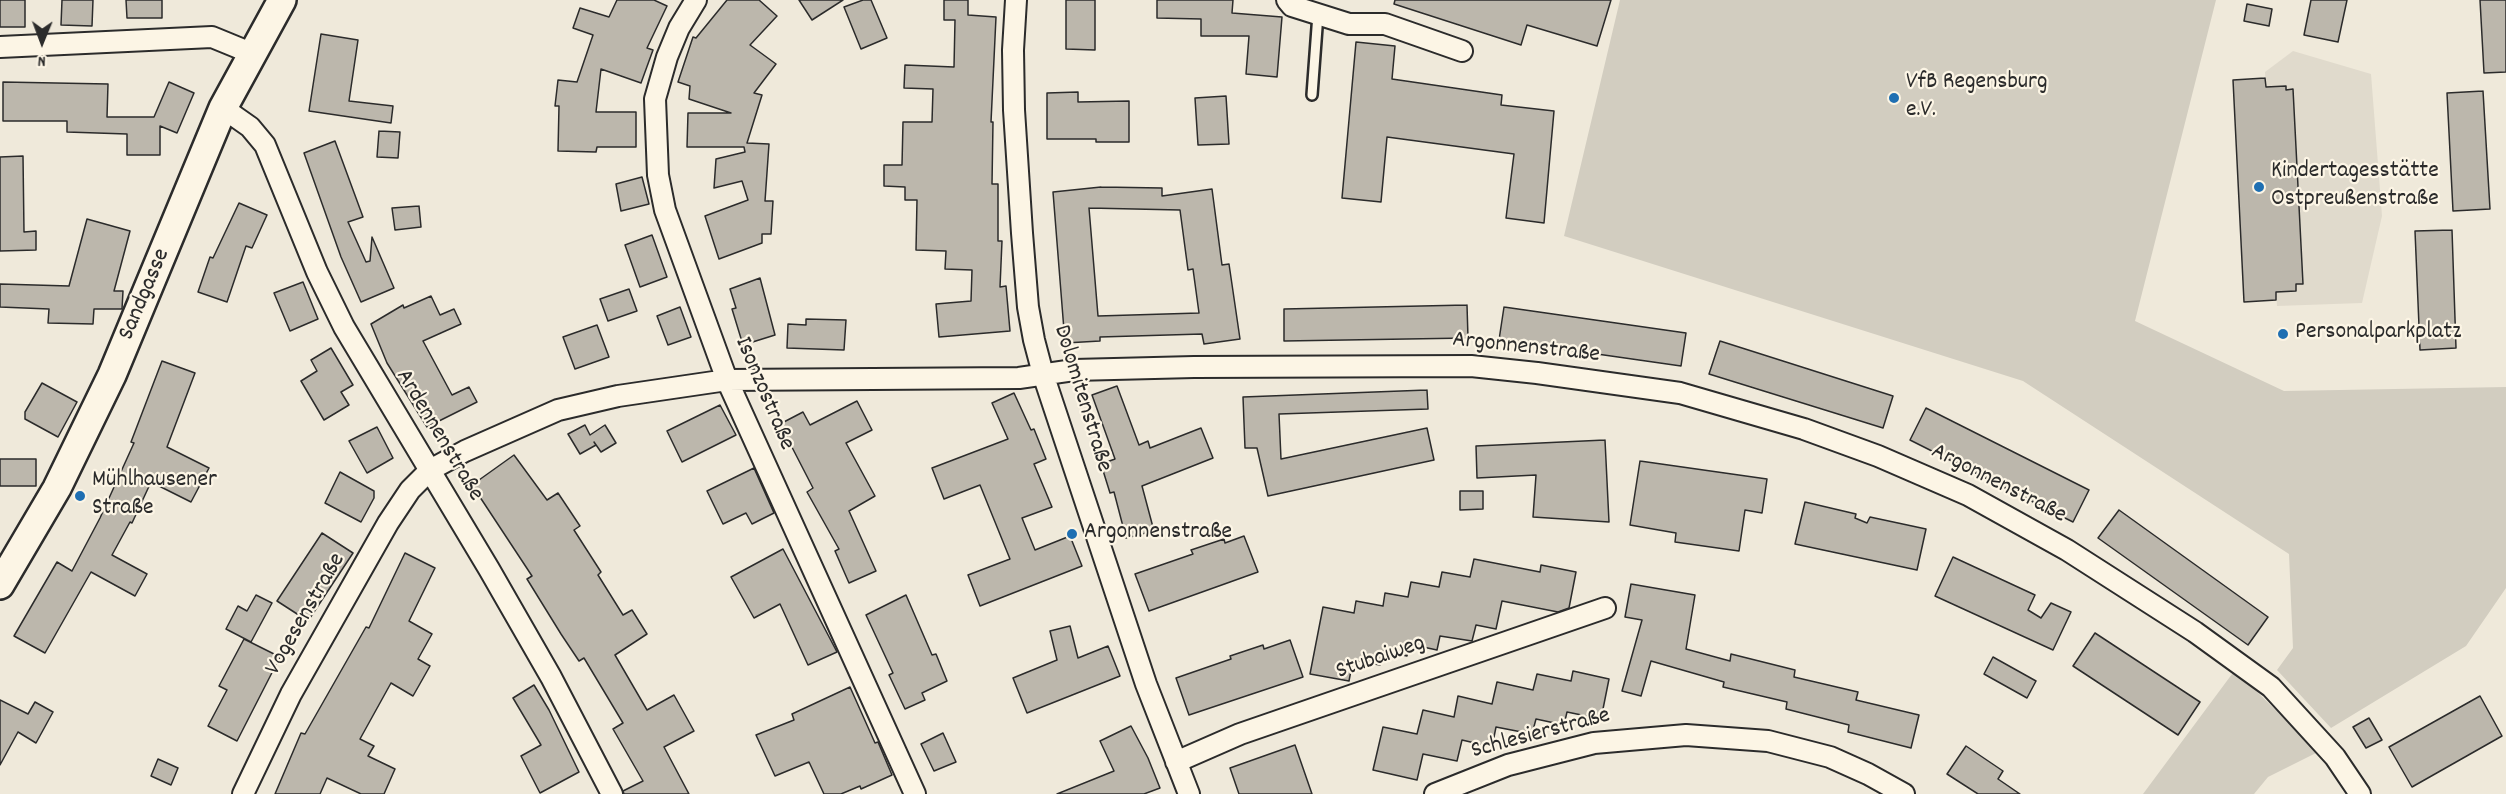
<!DOCTYPE html>
<meta charset="utf-8">
<style>
body{margin:0}
#map{position:relative;width:2506px;height:794px;overflow:hidden;background:#efe9da;font-family:Dekko,sans-serif}
canvas{display:block}
.north{position:absolute;left:12px;top:12px;width:60px;height:60px;-webkit-text-stroke:4px #fcf5e5;paint-order:stroke;rotate:181deg;font-size:16px;font-weight:700;line-height:24px;text-align:center;color:#2b2b2b}
.north::after{content:'';display:block;margin:auto;width:21px;height:27px;background:#2b2b2b;clip-path:polygon(50% 0,100% 100%,50% 72%,0 100%)}
</style>
<div id="map">
<canvas width="2506" height="794"></canvas>
<div class="north">N</div>
</div>
<script>
const ctx = document.querySelector('canvas').getContext('2d');
ctx.lineJoin = 'round';
function fill(path, color) { ctx.fillStyle = color; ctx.fill(path, 'evenodd'); }
const shape = rows => new Path2D(rows.map(r => 'M' + r).join(''));
function strokePath(path, color, width, dash) { ctx.strokeStyle = color; ctx.lineWidth = width; ctx.lineCap = dash ? 'butt' : 'round'; ctx.setLineDash(dash || []); ctx.stroke(path); }
function drawText(font, color, halo, rows, align = 'center') {
  ctx.font = font + ' Dekko,sans-serif'; ctx.lineWidth = 4.5; ctx.setLineDash([]); ctx.textBaseline = 'middle'; ctx.strokeStyle = halo; ctx.fillStyle = color; for (const [text, x, y, turn = 0] of rows) {
    ctx.save(); ctx.translate(x, y); ctx.rotate((+turn || 0) * Math.PI / 180); ctx.textAlign = isNaN(turn) ? turn : align; if (halo) ctx.strokeText(text, 0, 0); ctx.fillText(text, 0, 0); ctx.restore();
  }
}
fill(shape([
 [2293,51,2371,74,2382,216,2362,303,2277,306,2265,72]
]), '#e0dacc');
fill(shape([
 [1620,0,2216,0,2135,321,2284,391,2506,387,2506,588,2466,646,2331,728,2277,670,2293,648,2289,554,2023,381,1564,236],
 [2235,670,2318,752,2268,777,2254,794,2143,794]
]), '#d2cdc0');
const building = shape([
 [0,0,25,0,25,27,0,27,0,0],
 [62,0,93,0,92,26,61,25,62,0],
 [126,0,162,0,162,18,127,18,126,0],
 [617,0,654,0,667,6,647,48,653,50,641,83,601,69,596,112,636,112,636,147,597,147,596,152,558,151,559,106,555,106,558,80,577,82,593,35,573,28,580,8,609,17,617,0],
 [727,0,759,0,777,16,750,45,776,64,754,93,762,95,747,143,769,144,765,201,773,201,771,234,762,234,762,243,719,259,705,216,748,200,742,181,714,188,716,159,745,152,744,147,687,147,688,113,731,113,689,99,690,86,678,82,693,37,696,38,727,0],
 [799,0,843,0,812,20,799,0],
 [863,0,871,0,887,38,861,49,844,7,863,0],
 [944,0,968,0,968,15,996,17,991,122,993,122,992,184,998,184,998,241,1002,241,1000,287,1006,286,1010,331,939,337,936,304,971,301,972,270,945,269,946,251,916,250,917,200,905,200,905,187,884,186,884,165,902,165,903,122,932,122,933,89,904,88,905,65,954,67,955,20,944,20,944,0],
 [1066,0,1095,0,1095,50,1066,49,1066,0],
 [1157,0,1233,0,1232,13,1282,17,1277,77,1246,74,1249,36,1201,36,1201,19,1157,18,1157,0],
 [1395,0,1611,0,1597,46,1527,25,1521,45,1394,4,1395,0],
 [2311,0,2347,0,2338,42,2304,35,2311,0],
 [2480,0,2506,0,2506,72,2484,73,2480,0],
 [2247,4,2272,9,2269,26,2244,21,2247,4],
 [321,34,358,40,349,101,393,106,391,123,309,111,321,34],
 [1356,42,1395,46,1392,79,1502,95,1501,105,1554,111,1544,223,1506,218,1514,154,1387,137,1381,202,1342,198,1356,42],
 [2265,78,2266,87,2286,86,2286,90,2293,89,2303,284,2296,284,2296,291,2276,292,2276,300,2244,302,2233,80,2265,78],
 [3,82,108,84,107,117,154,117,169,82,194,93,177,133,160,126,160,155,127,155,127,134,67,132,67,121,3,121,3,82],
 [2483,91,2490,209,2453,211,2447,93,2483,91],
 [1078,92,1078,102,1129,101,1129,142,1096,142,1096,139,1047,139,1047,93,1078,92],
 [1226,96,1229,144,1198,145,1195,98,1226,96],
 [379,131,400,132,398,158,377,157,379,131],
 [335,141,363,217,348,222,366,262,370,261,372,237,394,288,361,302,341,257,304,153,335,141],
 [23,156,24,232,36,231,36,250,0,251,0,157,23,156],
 [642,177,649,204,621,211,616,184,642,177],
 [1101,187,1162,188,1162,196,1212,189,1222,265,1229,264,1240,339,1204,344,1202,334,1100,337,1100,341,1065,343,1053,192,1101,187],
 [1089,208,1180,210,1188,270,1193,269,1199,313,1098,316,1089,208],
 [239,203,267,215,252,248,246,246,227,302,198,292,210,257,213,258,239,203],
 [419,206,421,227,395,230,392,208,419,206],
 [87,219,130,231,114,291,123,291,122,309,94,309,93,324,48,323,49,309,0,307,0,284,69,286,87,219],
 [2452,230,2456,348,2420,350,2415,231,2452,230],
 [652,235,667,277,640,287,625,245,652,235],
 [760,278,775,335,743,345,732,309,736,308,730,289,760,278],
 [303,282,318,319,290,331,274,293,303,282],
 [629,289,637,311,608,321,600,299,629,289],
 [431,296,440,315,454,309,461,324,423,341,452,395,469,387,477,402,427,427,387,363,371,324,403,305,404,308,431,296],
 [1467,305,1468,338,1284,341,1284,309,1467,305],
 [680,307,691,337,668,345,657,316,680,307],
 [1504,307,1686,333,1681,366,1499,340,1504,307],
 [806,319,846,320,844,350,787,348,788,324,806,325,806,319],
 [597,325,609,357,575,369,563,337,597,325],
 [1720,341,1893,396,1883,428,1709,374,1720,341],
 [331,348,353,385,341,392,349,405,324,420,301,381,317,371,311,360,331,348],
 [162,361,195,373,167,447,209,468,191,502,151,482,132,523,130,522,112,555,147,574,135,596,91,572,45,653,14,636,57,562,72,571,100,518,134,443,131,442,162,361],
 [42,383,77,402,58,437,25,419,25,412,42,383],
 [1117,386,1139,445,1148,441,1150,448,1201,428,1213,458,1142,486,1154,531,1126,538,1114,492,1110,493,1101,464,1115,459,1092,395,1117,386],
 [1427,390,1428,409,1279,414,1281,459,1427,428,1434,460,1268,496,1257,448,1245,448,1243,397,1427,390],
 [1014,393,1031,430,1034,429,1046,459,1034,464,1052,507,1022,518,1035,550,1070,536,1082,566,980,606,968,575,1010,559,980,485,944,499,932,468,1008,439,992,403,1014,393],
 [857,401,872,430,846,443,875,496,849,511,876,571,849,583,835,551,839,549,807,492,813,488,780,424,803,412,810,425,857,401],
 [720,405,736,435,682,462,667,431,720,405],
 [1926,408,2089,490,2073,522,1910,440,1926,408],
 [585,425,590,435,605,425,616,443,601,452,594,442,596,445,580,454,568,434,585,425],
 [377,427,393,458,367,473,349,441,377,427],
 [1605,440,1609,522,1533,517,1536,475,1477,478,1476,446,1605,440],
 [514,455,547,500,558,493,580,526,574,530,601,572,598,575,623,615,632,610,647,634,615,655,647,710,674,695,694,731,664,747,689,794,624,794,623,791,643,781,613,729,623,723,584,658,579,661,561,634,527,579,532,576,472,485,514,455],
 [0,459,36,459,36,486,0,486,0,459],
 [1640,461,1767,479,1762,513,1745,510,1739,551,1675,542,1676,533,1630,525,1640,461],
 [754,468,774,513,752,524,746,513,723,524,707,491,754,468],
 [340,472,374,491,374,498,361,522,325,503,340,472],
 [1460,491,1483,491,1483,509,1460,510,1460,491],
 [1805,502,1856,514,1855,518,1867,523,1870,517,1926,529,1917,570,1795,544,1805,502],
 [2119,510,2268,617,2248,645,2098,538,2119,510],
 [322,533,353,553,308,621,277,601,322,533],
 [1244,536,1258,572,1149,611,1135,574,1193,554,1191,550,1224,539,1225,543,1244,536],
 [783,549,837,652,808,665,780,604,754,618,731,577,783,549],
 [405,553,435,568,409,621,432,634,418,659,430,666,413,696,391,683,360,739,374,746,368,756,395,769,384,794,361,794,327,778,320,794,275,794,301,733,305,734,366,627,369,628,405,553],
 [1953,557,2035,595,2028,610,2041,618,2051,603,2071,612,2053,650,1935,596,1953,557],
 [1474,559,1540,572,1541,565,1576,572,1569,608,1558,612,1502,601,1496,629,1476,625,1472,641,1440,636,1437,650,1409,644,1407,656,1383,651,1380,665,1353,660,1349,681,1310,674,1323,607,1354,613,1356,601,1383,606,1385,593,1408,597,1411,582,1439,587,1442,572,1470,577,1474,559],
 [1631,584,1695,595,1686,649,1730,661,1731,654,1795,670,1794,677,1858,692,1856,700,1919,715,1911,748,1848,732,1849,725,1786,709,1787,702,1723,687,1724,682,1651,661,1641,696,1622,691,1642,620,1625,617,1631,584],
 [256,595,272,603,251,642,226,629,238,606,247,611,256,595],
 [906,595,932,655,936,654,947,681,922,693,925,700,905,709,889,675,893,673,866,615,906,595],
 [1070,626,1078,658,1108,646,1120,676,1027,713,1013,678,1057,660,1050,631,1070,626],
 [2095,633,2200,702,2178,735,2073,666,2095,633],
 [244,639,280,657,237,741,208,726,227,690,219,686,244,639],
 [1290,640,1303,677,1189,715,1176,678,1231,659,1230,656,1263,645,1264,649,1290,640],
 [1993,657,2036,681,2027,698,1984,674,1993,657],
 [1573,671,1609,679,1601,719,1567,712,1564,725,1536,719,1532,734,1496,727,1492,747,1462,740,1457,761,1423,754,1417,780,1373,770,1383,727,1417,734,1423,710,1454,717,1458,696,1492,704,1497,682,1533,690,1537,674,1571,681,1573,671],
 [534,685,549,710,579,772,540,793,521,756,541,745,513,698,534,685],
 [850,687,875,743,878,742,892,775,861,789,860,786,841,794,824,794,809,762,775,776,756,735,794,720,792,714,850,687],
 [2480,696,2502,736,2412,787,2389,747,2480,696],
 [0,700,28,714,35,702,53,712,36,743,18,732,0,765,0,700],
 [2369,718,2382,740,2366,748,2353,727,2369,718],
 [1131,726,1148,758,1160,788,1144,794,1057,794,1114,771,1100,741,1131,726],
 [943,733,956,762,934,771,921,744,943,733],
 [1295,745,1312,794,1239,794,1230,768,1295,745],
 [1966,746,2003,771,1998,779,2020,794,1978,794,1947,774,1966,746],
 [158,759,178,768,171,785,151,776,158,759]
]);
fill(building, '#bcb7ac');
strokePath(building, '#2b2b2b', 1.5);
const lane = shape([
 [1312,95,1318,14]
]);
const street = shape([
 [696,0,679,28,667,57,655,99,658,175,665,210,727,380,915,794],
 [1016,0,1013,50,1014,110,1022,233,1028,307,1034,340,1043,374,1146,684,1189,794],
 [1287,0,1292,6,1349,24,1385,24,1462,51],
 [0,47,212,37,251,53],
 [223,108,250,127,265,145,317,272,344,327,489,569,551,677,612,794],
 [1176,762,1240,734,1605,608],
 [243,794,291,694,388,523,410,490,430,470,465,451,558,410,618,396,727,380,1019,378,1074,370,1194,367,1471,366,1537,373,1680,393,1804,429,1878,456,1968,495,2067,550,2195,632,2271,687,2335,757,2360,794],
 [1435,794,1508,765,1594,743,1686,735,1768,741,1830,757,1868,774,1904,794]
]);
const secondary = shape([
 [0,585,57,488,112,375,223,108,282,0]
]);
strokePath(lane, '#2b2b2b', 14);
strokePath(street, '#2b2b2b', 24);
strokePath(secondary, '#2b2b2b', 32);
strokePath(lane, '#fcf5e5', 9);
strokePath(street, '#fcf5e5', 20);
strokePath(secondary, '#fcf5e5', 27);
for (const [x, y, r, color] of [
 [1894,98,6,"#1f6fb2"],
 [2259,187,6,"#1f6fb2"],
 [2283,334,6,"#1f6fb2"],
 [80,496,6,"#1f6fb2"],
 [1072,534,6,"#1f6fb2"]
]) { const dot = new Path2D(); dot.arc(x, y, r, 0, 2 * Math.PI); ctx.fillStyle = color; ctx.fill(dot); strokePath(dot, '#fcf5e5', 2); }
drawText('24px', '#2b2b2b', '#fcf5e5', [
 ["VfB Regensburg",1906,84],
 ["e.V.",1906,112],
 ["Kindertagesstätte",2271,173],
 ["Ostpreußenstraße",2271,201],
 ["Personalparkplatz",2295,334],
 ["Mühlhausener",92,482],
 ["Straße",92,510],
 ["Argonnenstraße",1084,534]
], 'left');
drawText('24px', '#2b2b2b', '#fcf5e5', [
 ["Sandgasse",146,295,-67],
 ["Argonnenstraße",1526,349,6],
 ["Isonzostraße",763,394,67],
 ["Dolomitenstraße",1081,399,73],
 ["Ardennenstraße",438,436,59],
 ["Argonnenstraße",1998,485,27],
 ["Vogesenstraße",307,615,-60],
 ["Stubaiweg",1381,659,-19],
 ["Schlesierstraße",1541,735,-15]
]);
</script>
